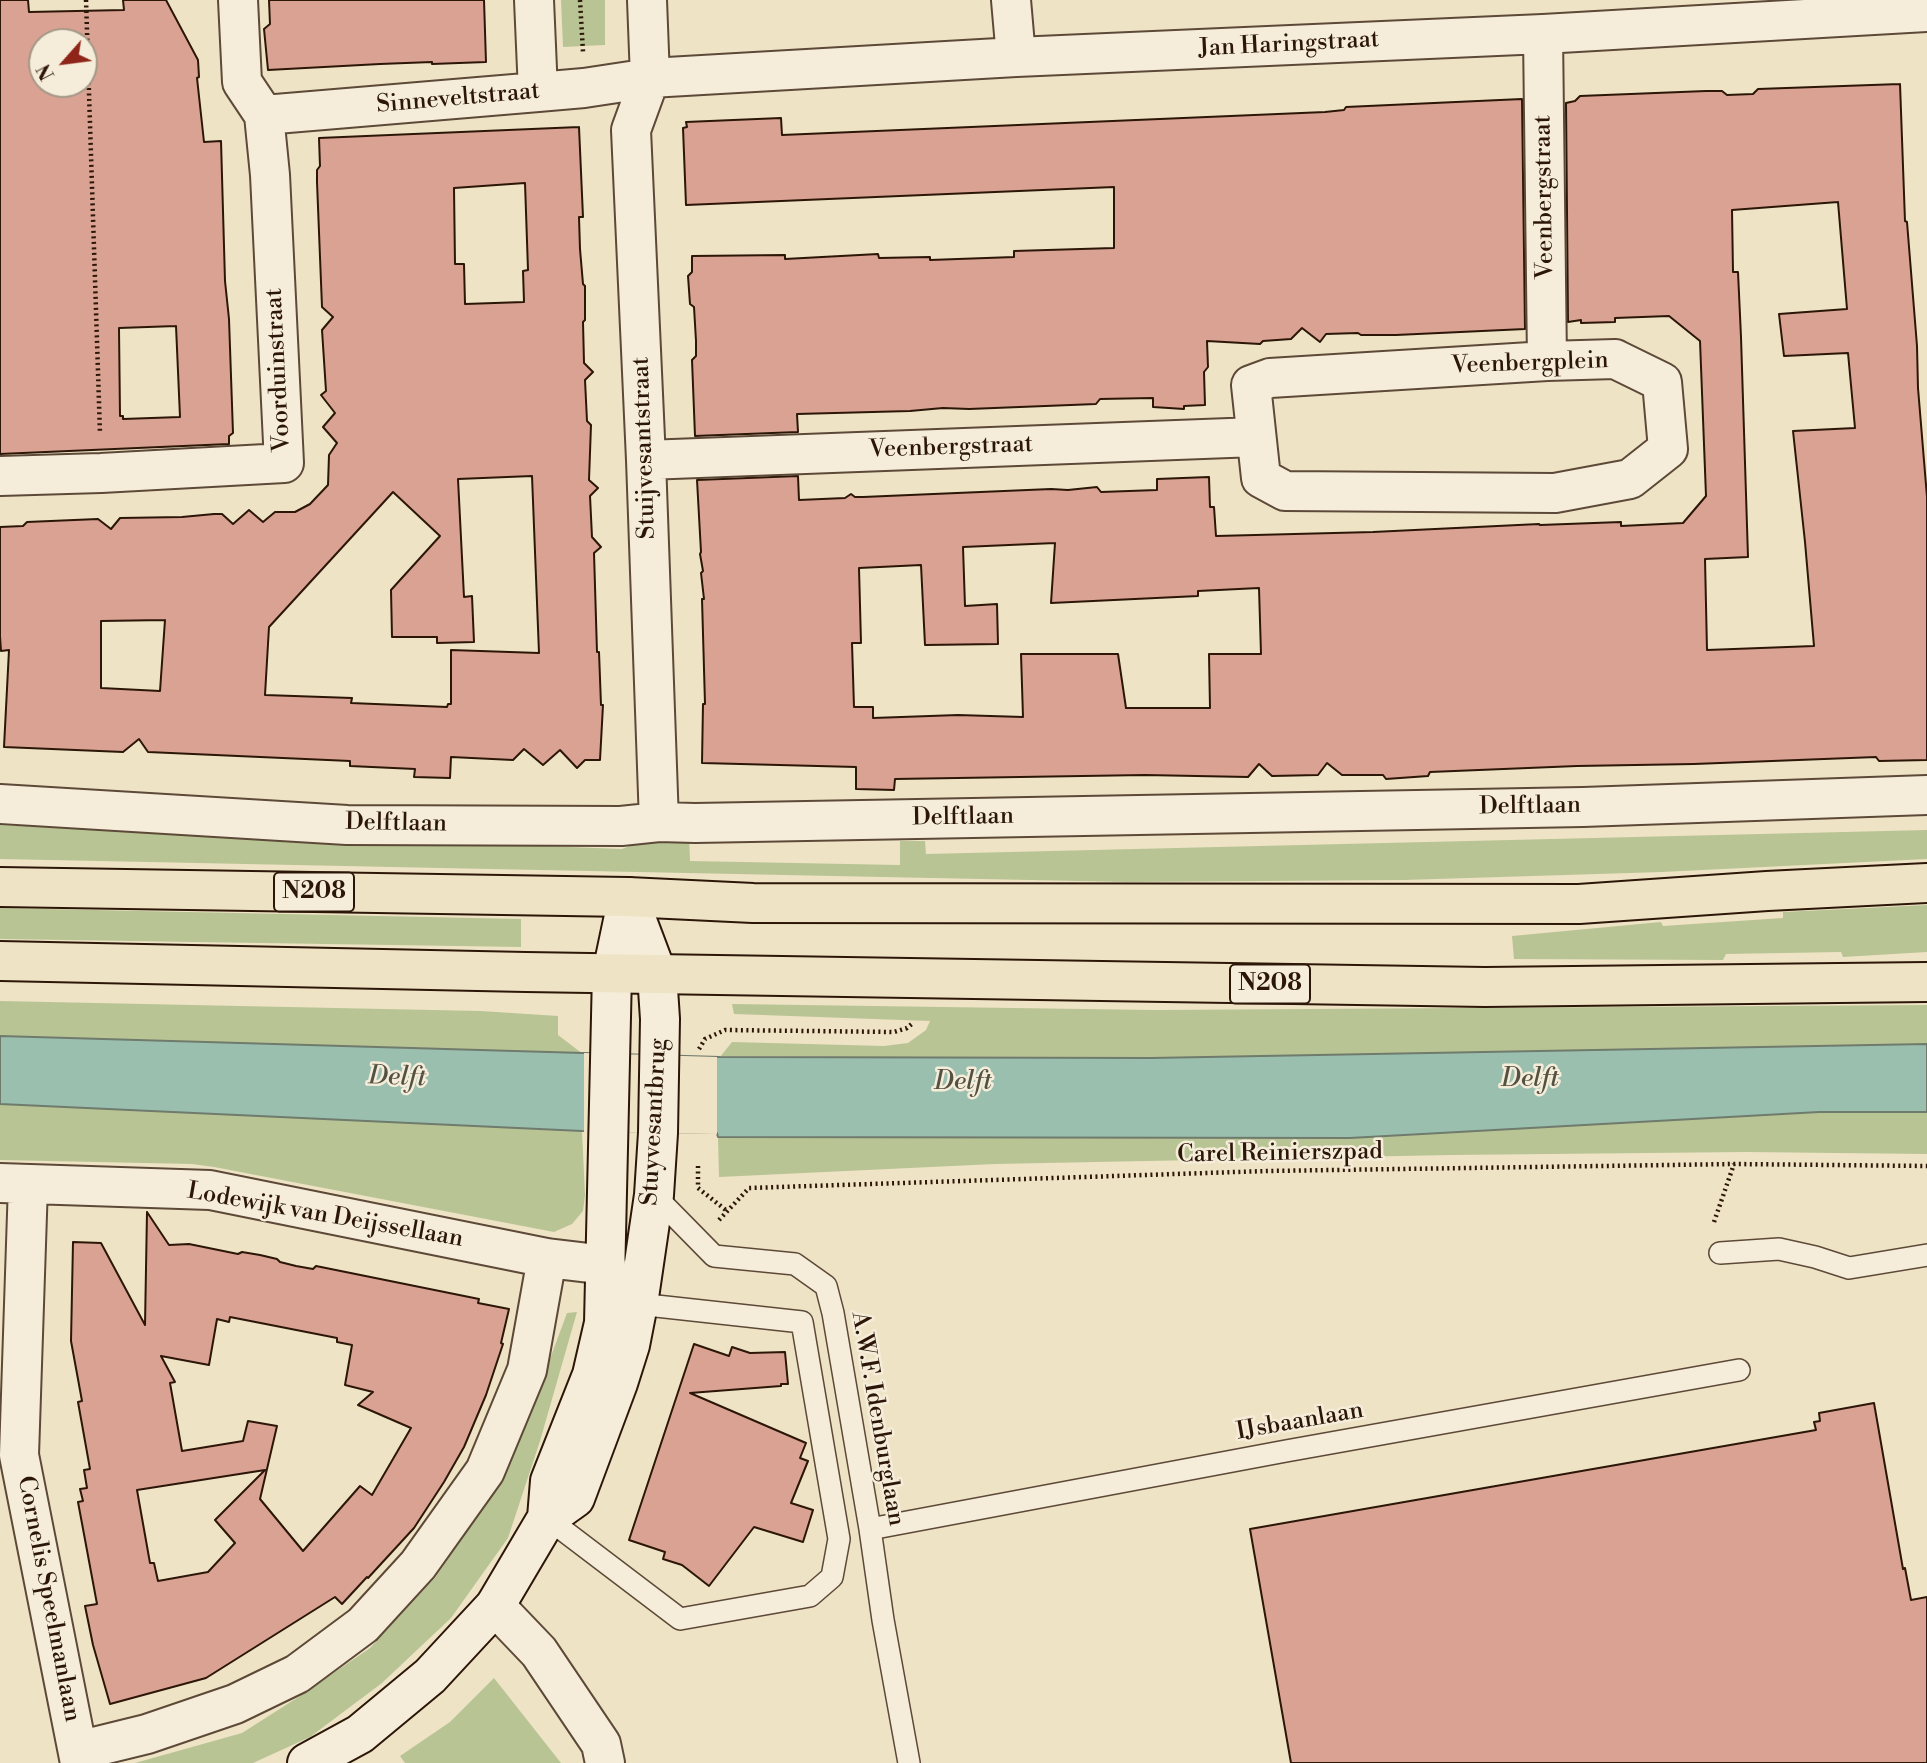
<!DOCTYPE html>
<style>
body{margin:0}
#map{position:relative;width:1927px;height:1763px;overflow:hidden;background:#efe3c6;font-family:"Libre Bodoni",serif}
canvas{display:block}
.north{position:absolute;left:28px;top:28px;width:70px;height:70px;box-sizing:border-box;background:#f5edda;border:2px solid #a59786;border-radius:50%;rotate:242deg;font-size:19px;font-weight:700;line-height:28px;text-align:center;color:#2c1607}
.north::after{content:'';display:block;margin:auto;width:24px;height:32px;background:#8f2418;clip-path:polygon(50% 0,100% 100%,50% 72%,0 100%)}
</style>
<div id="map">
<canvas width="1927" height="1763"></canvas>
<div class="north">N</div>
</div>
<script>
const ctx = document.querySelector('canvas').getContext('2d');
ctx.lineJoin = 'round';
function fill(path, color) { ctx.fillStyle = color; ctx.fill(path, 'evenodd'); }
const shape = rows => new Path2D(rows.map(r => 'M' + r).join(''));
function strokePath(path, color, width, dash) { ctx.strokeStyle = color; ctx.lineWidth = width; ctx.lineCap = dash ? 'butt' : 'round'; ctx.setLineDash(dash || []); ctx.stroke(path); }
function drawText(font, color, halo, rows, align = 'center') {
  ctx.font = font + ' "Libre Bodoni",serif'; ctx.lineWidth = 5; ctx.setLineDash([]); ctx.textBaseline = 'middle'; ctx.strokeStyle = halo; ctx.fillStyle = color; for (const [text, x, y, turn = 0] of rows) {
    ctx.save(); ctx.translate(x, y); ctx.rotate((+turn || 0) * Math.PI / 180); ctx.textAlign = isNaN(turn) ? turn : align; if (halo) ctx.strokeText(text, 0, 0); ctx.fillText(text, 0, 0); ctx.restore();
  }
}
fill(shape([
 [561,0,605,0,605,45,563,47],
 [0,825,622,849,647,839,689,834,690,861,900,865,900,841,925,841,926,854,1927,830,1927,859,1662,872,1404,880,1128,882,0,859],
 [1927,905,1927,952,1843,957,1841,952,1726,954,1723,960,1514,959,1512,936,1661,922,1663,926,1783,918,1783,912],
 [0,908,521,919,521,947,0,939],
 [0,1001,481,1011,558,1016,558,1035,583,1054,0,1036],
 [732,1004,1155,1010,1927,1005,1927,1044,1151,1058,720,1057,732,1042,884,1046,908,1043,926,1030,930,1021,734,1014],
 [0,1104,582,1131,585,1195,583,1211,572,1224,554,1232,214,1167,192,1164,0,1160],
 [1819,1112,1927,1112,1927,1154,1746,1152,1451,1155,995,1164,719,1177,718,1137,1350,1138],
 [577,1312,540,1441,508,1538,451,1618,382,1683,310,1737,253,1763,135,1763,242,1733,300,1696,370,1648,435,1578,492,1494,528,1418,567,1313],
 [494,1678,561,1763,405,1763,400,1756,450,1722]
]), '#b9c495');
const water = shape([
 [0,1036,720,1057,1151,1058,1927,1044,1927,1112,1819,1112,1350,1138,718,1137,717,1133,582,1131,0,1104,0,1036]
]);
fill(water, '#9bbfaf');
strokePath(water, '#6f7b6c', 2);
fill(shape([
 [584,1053,717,1057,717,1134,584,1132]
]), '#efe3c6');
const building = shape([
 [0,0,28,0,29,12,124,10,123,0,166,0,198,60,199,77,197,78,204,142,221,141,225,281,229,319,233,433,229,436,229,444,0,454,0,0],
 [42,42,84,42,84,84,42,84,42,42],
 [176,326,180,417,123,419,123,416,120,416,119,328,176,326],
 [269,0,484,0,486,62,432,64,432,62,380,64,268,70,264,29,270,24,269,0],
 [1900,84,1905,221,1907,222,1917,346,1918,388,1927,497,1927,760,1879,761,1876,757,1694,764,1577,766,1430,772,1428,776,1386,779,1383,775,1342,775,1327,763,1318,775,1272,776,1259,764,1248,777,1145,775,895,779,894,790,856,789,856,767,702,763,703,704,705,704,702,599,704,599,701,573,703,571,700,554,701,552,697,480,798,476,799,500,845,498,851,494,855,497,863,497,1051,489,1068,490,1097,487,1101,492,1157,490,1157,479,1209,477,1210,507,1214,507,1216,536,1373,532,1539,524,1540,525,1621,522,1621,526,1683,523,1706,496,1700,341,1669,316,1615,318,1615,322,1581,323,1581,320,1568,322,1566,103,1575,101,1580,96,1706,91,1722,91,1727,95,1753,94,1758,89,1900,84],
 [1838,202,1847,309,1779,314,1784,356,1848,353,1855,428,1793,431,1805,542,1814,646,1707,650,1705,559,1748,557,1741,337,1738,272,1733,272,1732,210,1838,202],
 [1055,543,1051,603,1198,596,1198,591,1259,588,1261,654,1209,654,1210,708,1126,708,1118,654,1021,654,1023,717,958,715,873,718,873,707,854,707,852,643,861,643,859,568,921,565,925,645,998,644,997,604,965,606,963,547,1055,543],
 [1522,99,1525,329,1396,335,1361,335,1358,333,1326,334,1320,342,1302,328,1291,339,1263,341,1260,344,1207,341,1208,367,1204,372,1205,405,1184,406,1184,409,1153,407,1153,398,1100,399,1096,404,969,409,943,408,910,411,797,414,798,432,695,436,692,360,696,356,696,341,694,307,690,304,688,276,692,272,692,256,785,255,785,259,878,254,879,258,930,257,930,260,1014,257,1014,251,1114,248,1114,187,686,205,683,128,687,127,686,122,781,118,782,135,1325,112,1344,110,1346,107,1522,99],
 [579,127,583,217,579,217,580,249,583,284,585,286,585,320,583,322,584,363,593,372,585,380,587,421,591,425,589,480,598,488,590,496,592,537,601,547,594,553,597,652,599,652,601,705,603,705,600,760,585,760,577,768,560,750,543,765,524,749,513,760,451,757,450,778,414,777,415,769,350,766,350,761,148,752,139,739,123,752,4,747,9,650,1,651,0,636,0,527,23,526,27,522,98,519,111,529,120,518,182,517,214,514,222,514,233,524,249,510,263,522,275,512,295,512,310,504,328,485,329,455,337,443,323,427,335,413,321,395,326,391,322,330,333,317,322,307,317,182,317,170,320,166,319,138,579,127],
 [525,183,528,270,523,271,524,302,465,304,464,264,455,264,454,188,525,183],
 [532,476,539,653,451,650,451,704,448,704,447,707,351,703,352,698,265,695,269,627,393,492,440,536,391,590,392,637,437,637,437,643,474,642,472,596,464,597,458,479,532,476],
 [165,620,160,691,101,688,101,621,165,620],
 [147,1212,169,1245,189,1244,238,1254,242,1252,260,1255,277,1259,280,1262,296,1266,313,1269,316,1266,479,1299,478,1303,509,1309,501,1343,503,1344,486,1395,464,1447,444,1482,414,1528,368,1578,367,1577,342,1604,335,1597,206,1678,110,1704,93,1645,85,1606,97,1604,78,1502,83,1501,80,1489,87,1488,84,1470,90,1469,78,1402,82,1401,71,1341,73,1242,101,1243,145,1325,147,1212],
 [230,1317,337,1338,337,1342,352,1345,345,1385,373,1392,358,1405,411,1428,372,1495,360,1486,303,1551,260,1499,277,1426,248,1421,243,1441,182,1451,170,1383,175,1382,161,1356,209,1365,217,1319,229,1322,230,1317],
 [265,1470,215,1520,235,1543,208,1572,158,1581,154,1563,150,1563,137,1490,265,1470],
 [694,1344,729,1356,732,1347,750,1353,785,1352,788,1384,781,1384,781,1386,690,1393,806,1443,800,1458,808,1461,791,1503,813,1510,803,1542,754,1527,709,1586,682,1565,663,1559,665,1552,629,1540,694,1344],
 [1874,1403,1903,1569,1905,1568,1911,1600,1927,1597,1927,1763,1291,1763,1250,1529,1816,1430,1814,1422,1820,1421,1819,1413,1874,1403]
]);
fill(building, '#d9a293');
strokePath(building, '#2c1607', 2);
const lane = shape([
 [654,1195,714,1256,795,1264,826,1286,833,1313,870,1529,883,1620,909,1763],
 [1720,1253,1779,1249,1815,1257,1849,1268,1927,1255],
 [547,1518,680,1619,810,1596,832,1577,839,1539,802,1322,638,1304],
 [870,1529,1286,1451,1739,1370]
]);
const street = shape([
 [534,0,538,92],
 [647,0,650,78,631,130,646,460,659,822],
 [1011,0,1016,57],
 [1543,34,1547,361],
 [264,115,538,92,584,88,650,78,1016,57,1543,34,1927,12],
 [1615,359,1662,382,1668,449,1630,479,1555,493,1285,491,1261,478,1251,385,1270,378,1547,361,1615,359],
 [646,460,1256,437],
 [0,476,101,473,284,463,270,175,264,115,242,82,238,0],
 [0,804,347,825,621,826,659,822,695,823,1583,807,1927,795],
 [0,1183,210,1190,547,1258,606,1265],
 [28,1184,19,1455,80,1763],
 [495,1606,539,1652,601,1744,605,1763],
 [78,1751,147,1734,235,1704,297,1674,363,1625,418,1565,485,1471,527,1370,547,1258]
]);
const secondary = shape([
 [547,1518,550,1481,592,1375,604,1323,612,973,628,897],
 [307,1763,360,1734,430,1676,495,1606,547,1518,575,1498,618,1383,630,1345,638,1304,654,1195,658,1133,660,1019,657,974,628,897]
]);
const primary = shape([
 [0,887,628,897,753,903,1579,904,1767,891,1927,883],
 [0,961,526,972,1485,987,1927,982]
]);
strokePath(lane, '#5d4937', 24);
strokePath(street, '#5d4937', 42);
strokePath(secondary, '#2c1607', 42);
strokePath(primary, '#2c1607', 42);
strokePath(shape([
 [86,0,100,434],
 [580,0,583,52],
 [699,1049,705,1039,725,1030,894,1032,907,1028,914,1022],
 [698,1166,698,1188,727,1211],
 [719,1220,749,1188,1267,1171,1734,1164,1927,1166],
 [1714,1222,1734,1164]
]), '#2c1607', 4.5, [2, 3.5]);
strokePath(lane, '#f5edda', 21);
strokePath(street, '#f5edda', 38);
strokePath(secondary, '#f5edda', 38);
strokePath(primary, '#efe3c6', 38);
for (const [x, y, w] of [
 [314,892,80],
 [1270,984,80]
]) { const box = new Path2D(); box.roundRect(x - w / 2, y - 19.5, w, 39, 5); ctx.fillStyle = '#f5edda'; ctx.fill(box); strokePath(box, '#2c1607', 2); }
drawText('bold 23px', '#2c1607', null, [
 ["N208",314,892],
 ["N208",1270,984]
]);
drawText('24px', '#2c1607', '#f5edda', [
 ["Jan Haringstraat",1289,45,-3],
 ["Sinneveltstraat",458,99,-5],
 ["Veenbergstraat",1545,197,-91],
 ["Veenbergplein",1530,364,-2],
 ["Voorduinstraat",279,370,-93],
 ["Stuijvesantstraat",645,448,-92],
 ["Veenbergstraat",951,448,-2],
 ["Delftlaan",1530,807,-1],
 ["Delftlaan",963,818,-1],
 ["Delftlaan",396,824,1],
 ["Stuyvesantbrug",655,1122,-87],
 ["Carel Reinierszpad",1280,1154,-1],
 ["Lodewijk van Deijssellaan",325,1216,10],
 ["A.W.F. Idenburglaan",877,1419,80],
 ["IJsbaanlaan",1300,1422,-10],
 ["Cornelis Speelmanlaan",48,1599,79]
]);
drawText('italic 26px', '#535142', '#f5edda', [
 ["Delft",397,1078,2],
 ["Delft",1530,1080],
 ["Delft",963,1083]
]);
</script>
